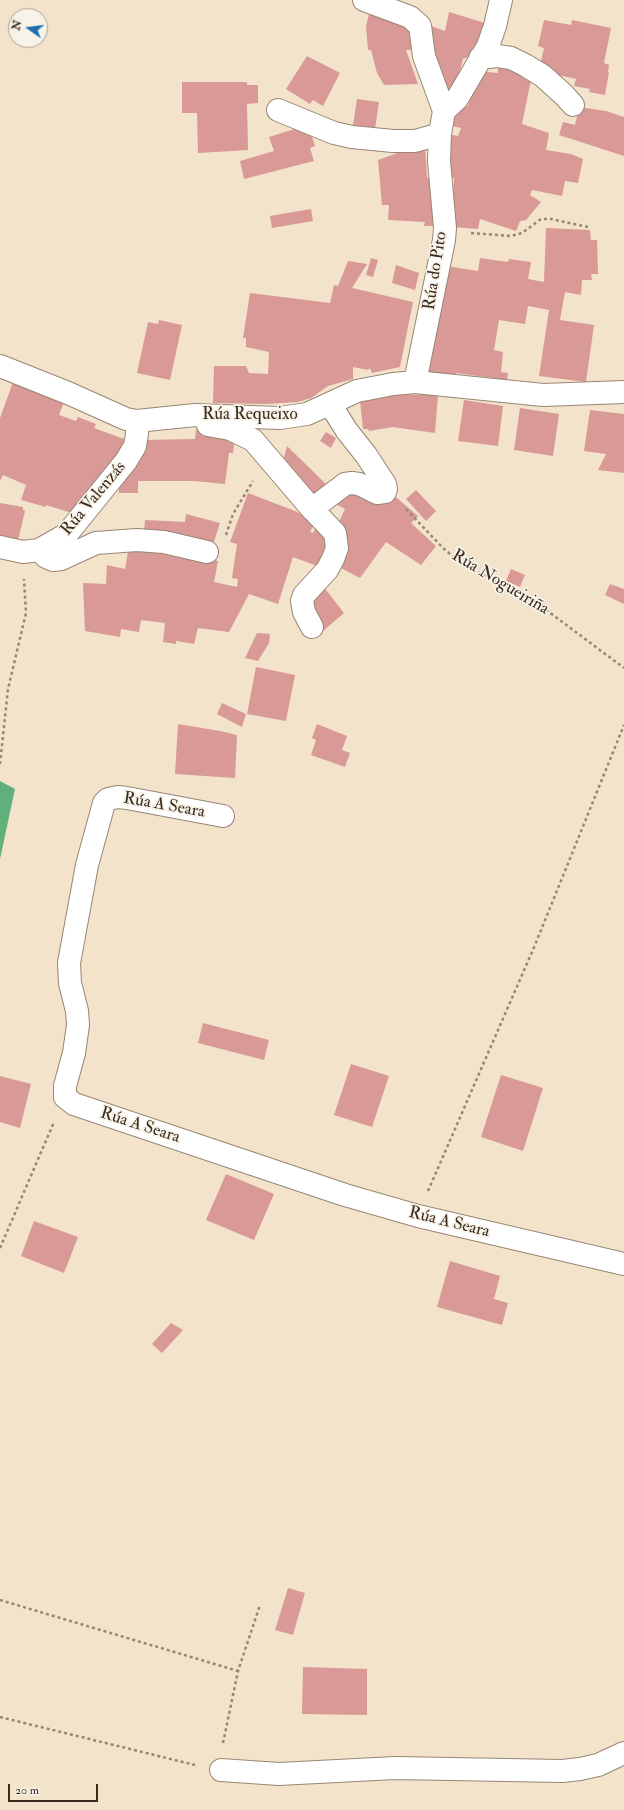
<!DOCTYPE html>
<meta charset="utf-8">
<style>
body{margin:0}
#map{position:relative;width:624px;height:1810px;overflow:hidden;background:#f3e3ca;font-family:"IM FELL Double Pica",serif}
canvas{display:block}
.north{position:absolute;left:8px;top:8px;width:40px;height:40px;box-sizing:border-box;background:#f7f3e8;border:1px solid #aca397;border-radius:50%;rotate:284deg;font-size:11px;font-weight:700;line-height:16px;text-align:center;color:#3b2a1e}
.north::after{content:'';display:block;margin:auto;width:14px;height:18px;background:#1f6fb2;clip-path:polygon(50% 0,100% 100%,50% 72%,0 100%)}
.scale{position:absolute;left:8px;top:1784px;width:90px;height:18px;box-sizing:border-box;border:2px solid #3b2a1e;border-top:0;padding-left:5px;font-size:12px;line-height:14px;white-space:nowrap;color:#3b2a1e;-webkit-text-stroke:3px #f7f3e8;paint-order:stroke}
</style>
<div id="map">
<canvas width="624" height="1810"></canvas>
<div class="north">N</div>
<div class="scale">20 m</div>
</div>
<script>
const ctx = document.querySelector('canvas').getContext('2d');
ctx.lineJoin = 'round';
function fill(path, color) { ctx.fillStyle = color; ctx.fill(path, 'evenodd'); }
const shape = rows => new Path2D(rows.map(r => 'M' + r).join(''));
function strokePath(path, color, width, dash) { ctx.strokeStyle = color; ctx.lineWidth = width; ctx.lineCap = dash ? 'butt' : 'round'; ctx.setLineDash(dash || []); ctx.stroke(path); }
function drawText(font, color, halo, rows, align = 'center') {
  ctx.font = font + ' "IM FELL Double Pica",serif'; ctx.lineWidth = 3.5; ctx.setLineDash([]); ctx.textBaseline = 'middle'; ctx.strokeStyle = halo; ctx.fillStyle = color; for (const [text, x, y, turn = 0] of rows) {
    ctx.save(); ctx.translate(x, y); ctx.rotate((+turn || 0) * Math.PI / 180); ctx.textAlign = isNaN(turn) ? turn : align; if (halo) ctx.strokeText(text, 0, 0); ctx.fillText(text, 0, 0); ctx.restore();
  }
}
fill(shape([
 [0,781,15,789,0,859]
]), '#60b07b');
fill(shape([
 [449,12,488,24,473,55,463,59,454,93,441,89,428,25,445,31],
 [369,14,414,30,419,50,406,50,418,84,384,85,377,73,371,50,368,50,366,26],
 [544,20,571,25,572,20,611,28,604,63,609,65,608,72,609,72,605,95,589,92,590,89,574,86,576,79,558,75,540,65,544,48,538,46],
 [307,56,340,73,323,106,313,100,310,104,286,89],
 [498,67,522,70,531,80,522,124,549,133,546,150,571,154,583,159,578,183,565,181,562,196,532,190,530,195,541,202,526,220,520,221,516,231,480,219,478,229,452,227,454,178,444,176,447,134,458,136,461,128,452,126,459,104,468,106,478,71,498,73],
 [182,82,247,82,247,85,258,85,258,103,247,104,248,150,198,153,197,113,182,113],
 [357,99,379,102,375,129,353,125],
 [579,107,606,111,624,117,624,156,559,135,563,122,575,125],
 [304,126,310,130,315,146,310,148,314,161,244,179,240,161,274,151,269,137],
 [425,143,427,178,436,177,439,226,424,226,425,222,388,220,389,205,382,205,378,160],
 [311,209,313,221,272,228,270,216],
 [546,228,590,230,591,240,597,240,598,274,591,274,592,280,582,280,581,295,565,292,560,320,594,325,586,382,539,376,549,310,528,306,525,324,499,320,494,350,503,352,501,372,508,373,507,380,456,373,455,379,428,376,446,266,478,271,480,258,508,262,509,259,531,262,528,279,544,282],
 [371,258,378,260,373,277,366,275],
 [348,261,367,264,352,288,413,302,400,367,372,373,370,368,368,370,353,367,353,379,328,386,311,398,298,402,266,404,213,403,214,366,246,366,249,373,268,374,269,352,246,347,246,338,243,338,250,293,330,303,334,285,338,286],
 [396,265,419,273,415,290,392,283],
 [159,320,182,325,170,380,137,373,148,322,158,324],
 [13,382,64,402,59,415,76,421,78,417,96,424,94,428,124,439,125,442,96,487,75,514,46,505,46,507,21,500,26,485,3,475,0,481,0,418],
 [389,394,438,395,435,433,393,427,369,431,368,429,363,429,360,401],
 [464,400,503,406,498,446,458,441],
 [520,408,559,414,553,456,514,450],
 [590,410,624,414,624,473,598,470,606,454,584,451],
 [196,430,235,434,233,453,229,453,225,484,194,481,138,481,138,493,119,493,119,481,141,440,195,439],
 [326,432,336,438,331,448,320,441],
 [287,446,329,487,314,497,282,465],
 [347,489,391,493,418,516,411,523,436,546,421,565,386,542,360,578,333,564,336,538,343,524,339,522,345,509,330,501],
 [416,490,436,511,426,521,406,499],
 [248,493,295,511,311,519,315,522,310,532,313,533,315,529,327,534,331,539,320,567,293,557,278,604,249,594,229,632,198,628,194,644,176,641,176,644,163,642,165,623,141,620,139,632,121,629,120,637,85,631,83,583,106,584,107,565,125,569,129,546,218,561,214,582,237,587,238,579,232,578,237,544,230,542],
 [0,503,23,507,23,510,25,511,18,540,0,537],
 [186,514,220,523,212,548,144,533,145,520,185,522],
 [511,569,525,575,520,587,506,581],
 [610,584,624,589,624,604,605,595],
 [323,586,344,613,323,631,309,606],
 [257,633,270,634,269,643,258,661,245,658],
 [256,667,295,675,286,721,247,714],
 [222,703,246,714,242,727,217,714],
 [178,724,220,731,237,735,235,778,175,774],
 [317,724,347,736,342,750,350,753,345,767,311,755,316,740,312,738],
 [203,1023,269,1040,264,1060,198,1043],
 [351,1064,389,1076,372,1127,334,1115],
 [501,1075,543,1088,523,1151,481,1137],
 [0,1076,31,1084,20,1128,0,1122],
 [226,1174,274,1194,254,1240,206,1220],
 [34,1221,78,1237,64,1273,21,1256],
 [450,1261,500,1276,494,1299,508,1303,502,1325,437,1307],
 [171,1323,183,1330,162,1353,152,1344],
 [288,1588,305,1593,293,1635,275,1630],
 [303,1667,367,1669,367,1715,302,1714]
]), '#d89997');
const minor = shape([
 [364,0,410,17,420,26,424,56,444,111,440,134,439,161,445,228,444,240,415,382],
 [480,58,497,56,511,58,525,65,543,76,564,95,573,105],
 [278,110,334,133,352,137,393,141,415,141,440,134],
 [444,111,457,99,488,46,495,26,501,0],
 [0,366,68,393,126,419,137,421,195,415,280,418,307,414,357,391,393,384,415,382,543,395,624,392],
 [208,425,230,429,253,440,312,509,335,533,337,548,333,559,327,570,304,595,302,601,304,612,312,627],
 [312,509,345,484,352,483,359,484,377,493,385,492,386,489,385,484,366,455,347,431,330,404],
 [0,547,23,552,39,550,67,534,126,461,135,446,137,434,137,421],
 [39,550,46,557,53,560,61,559,96,543,137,540,164,542,207,552],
 [223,816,127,798,118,797,108,799,104,803,87,865,69,963,70,983,77,1011,78,1025,74,1053,65,1086,65,1097,74,1104,345,1195,418,1216,624,1264],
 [221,1770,279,1774,395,1768,562,1771,580,1769,598,1765,624,1753]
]);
strokePath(minor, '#978674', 24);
strokePath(shape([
 [471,233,511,236,522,233,541,219,551,219,588,227],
 [406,509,443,548,455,558,477,572,517,592,549,612,624,668],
 [226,535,233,514,253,481],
 [0,764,8,689,26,613,24,579],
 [428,1191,535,945,624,725],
 [0,1248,54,1122],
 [0,1600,238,1671],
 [0,1717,195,1765],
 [223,1743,238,1671,260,1605]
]), '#978674', 2.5, [3, 3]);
strokePath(minor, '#fff', 22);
drawText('17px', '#3b2a1e', '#f7f3e8', [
 ["Rúa do Pito",436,271,-81],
 ["Rúa Requeixo",250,415],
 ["Rúa Valenzás",94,499,-50],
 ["Rúa Nogueiriña",500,583,31],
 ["Rúa A Seara",164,806,10],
 ["Rúa A Seara",140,1126,18],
 ["Rúa A Seara",449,1223,14]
]);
</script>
